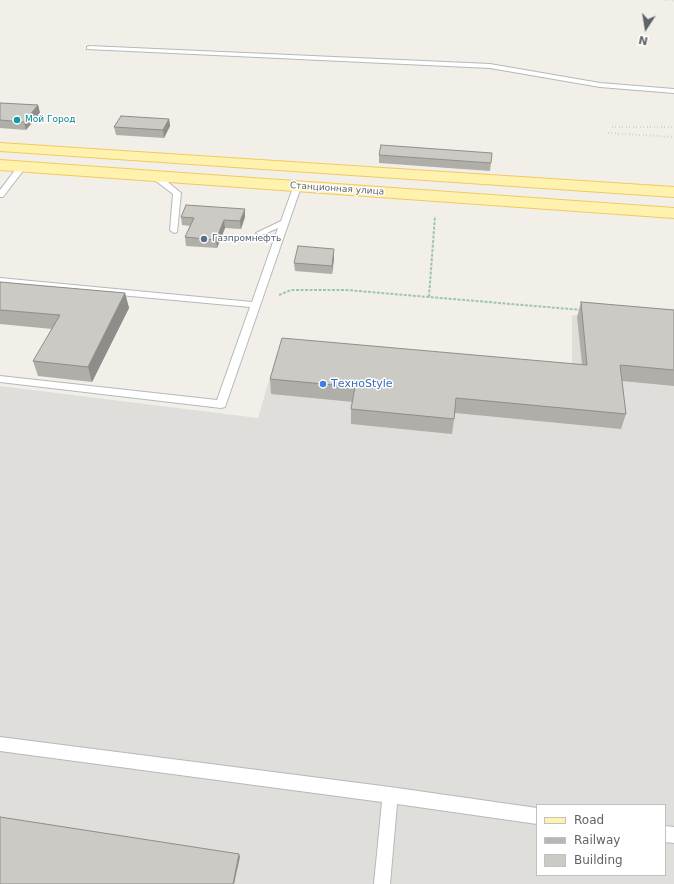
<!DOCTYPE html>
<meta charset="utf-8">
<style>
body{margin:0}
#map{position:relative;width:674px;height:884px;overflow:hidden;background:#f1efe8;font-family:"DejaVu Sans",sans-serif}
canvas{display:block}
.legend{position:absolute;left:536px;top:804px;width:130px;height:72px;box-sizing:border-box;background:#fff;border:1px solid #bfc1c3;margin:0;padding:5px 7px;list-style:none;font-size:12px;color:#5f6368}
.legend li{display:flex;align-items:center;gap:8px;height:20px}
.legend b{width:20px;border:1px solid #bfc1c3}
.north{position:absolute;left:626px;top:8px;width:40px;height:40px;-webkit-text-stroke:3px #fff;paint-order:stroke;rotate:192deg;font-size:11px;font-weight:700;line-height:16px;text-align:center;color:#5f6368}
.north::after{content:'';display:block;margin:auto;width:14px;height:18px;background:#5f6368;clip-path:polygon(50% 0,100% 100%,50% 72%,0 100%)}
</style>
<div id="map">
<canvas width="674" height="884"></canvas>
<ul class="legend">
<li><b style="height:5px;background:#fff2af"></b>Road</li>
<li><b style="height:5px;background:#b6b7b8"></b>Railway</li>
<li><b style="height:11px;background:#cccac5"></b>Building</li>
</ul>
<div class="north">N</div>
</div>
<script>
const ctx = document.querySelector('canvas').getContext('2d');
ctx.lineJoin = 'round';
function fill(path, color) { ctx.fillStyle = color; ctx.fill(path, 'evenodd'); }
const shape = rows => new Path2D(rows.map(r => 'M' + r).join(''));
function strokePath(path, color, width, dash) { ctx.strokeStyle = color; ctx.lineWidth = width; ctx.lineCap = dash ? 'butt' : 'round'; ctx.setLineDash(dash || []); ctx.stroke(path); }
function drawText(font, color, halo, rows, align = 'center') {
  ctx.font = font + ' "DejaVu Sans",sans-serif'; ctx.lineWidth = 3; ctx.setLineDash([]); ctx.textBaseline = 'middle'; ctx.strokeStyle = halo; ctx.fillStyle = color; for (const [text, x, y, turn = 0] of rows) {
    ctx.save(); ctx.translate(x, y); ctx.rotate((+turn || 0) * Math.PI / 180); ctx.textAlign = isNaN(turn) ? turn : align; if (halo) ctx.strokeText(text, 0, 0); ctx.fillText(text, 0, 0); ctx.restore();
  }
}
fill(shape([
 [572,315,674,323,674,884,0,884,0,386,258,418,278,350,572,373],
 [537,805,665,805,665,875,537,875]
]), '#e0deda');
const service = shape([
 [89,46,490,64,600,83,674,89,674,93,600,87,490,68,87,49,87,47,89,46],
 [19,165,25,165,26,167,3,197,0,197,0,190,19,165],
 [152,174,158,174,181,193,177,232,174,233,170,230,173,194,152,178,152,174],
 [294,185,300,185,301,187,225,407,221,408,0,382,0,376,217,400,250,307,0,284,0,278,252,302,278,228,260,236,256,233,281,221,294,185],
 [0,737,390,787,537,808,537,824,397,804,390,884,374,884,382,802,0,751,0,737],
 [665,826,674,827,674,843,665,842,665,826]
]);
const primary = shape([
 [0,143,674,187,674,197,0,151,0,143],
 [0,160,674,208,674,218,0,170,0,160]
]);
strokePath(service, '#b5b8bc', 2);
strokePath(primary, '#f2c960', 2);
strokePath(shape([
 [279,295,291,290,346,290,582,310],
 [429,297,435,216]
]), '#9cc7a9', 2, [3, 1.5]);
fill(service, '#fff');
fill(primary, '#fff2af');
strokePath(shape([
 [665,0,674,0],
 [612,127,674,127],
 [608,133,674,137]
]), '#b6b7b8', 2, [0.5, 3]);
fill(shape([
 [0,103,38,105,40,113,26,130,0,128],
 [169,119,170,126,164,138,116,135,114,127],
 [379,155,491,163,490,171,379,163],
 [181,217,245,217,241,229,225,228,217,248,186,246,185,237,190,226,182,225],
 [334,258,332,274,295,271,294,263],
 [0,282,125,293,129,308,92,382,38,376,33,361,52,329,0,324],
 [581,302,674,310,674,386,622,381,626,414,621,429,455,413,452,434,351,424,351,409,353,402,271,394,270,379,582,364,577,317]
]), '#afaea9');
fill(shape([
 [38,105,40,113,26,130,24,122],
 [169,119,170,126,164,138,163,130],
 [245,209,245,217,241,229,240,221],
 [224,220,225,228,217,248,216,240],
 [334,249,334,258,332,274,332,266],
 [125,293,129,308,92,382,88,367],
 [239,854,240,857,234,884,233,884]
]), '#8f8d8a');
const building = shape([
 [0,103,38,105,24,122,0,120,0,103],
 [121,116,169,119,163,130,114,127,121,116],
 [381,145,492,153,491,163,379,155,381,145],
 [186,205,245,209,240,221,224,220,216,240,185,237,194,218,181,217,186,205],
 [298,246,334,249,332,266,294,263,298,246],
 [0,282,125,293,88,367,33,361,60,315,0,310,0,282],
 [581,302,674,310,674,370,620,365,626,414,456,398,454,419,351,409,355,387,270,379,282,338,587,365,581,302],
 [0,817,239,854,233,884,0,884,0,817]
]);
fill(building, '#cccac5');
strokePath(building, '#8f8d8a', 1);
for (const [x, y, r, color] of [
 [17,120,4,"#0f9aa8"],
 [204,239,4,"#5c6f8a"],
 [323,384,4,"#3f7fe0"]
]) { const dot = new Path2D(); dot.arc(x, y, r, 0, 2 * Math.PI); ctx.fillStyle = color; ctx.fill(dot); strokePath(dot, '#fff', 1.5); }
drawText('9px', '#0d838f', '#fff', [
 ["Мой Город",25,120]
], 'left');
drawText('9px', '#5f6368', '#fff', [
 ["Станционная улица",337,189,4]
]);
drawText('9px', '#4e5e75', '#fff', [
 ["Газпромнефть",212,239]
], 'left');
drawText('11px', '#366cbe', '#fff', [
 ["ТехноStyle",331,384]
], 'left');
</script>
